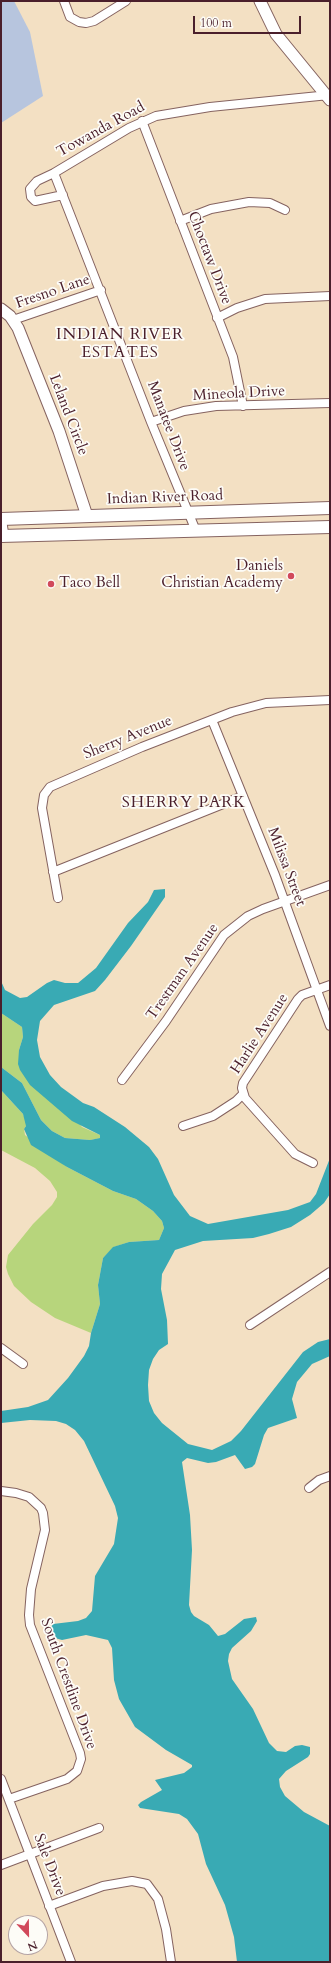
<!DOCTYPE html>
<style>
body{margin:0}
#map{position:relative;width:331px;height:1963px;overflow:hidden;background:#f3e0c3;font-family:Cardo,serif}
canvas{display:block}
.frame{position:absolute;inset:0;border:2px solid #4a1f2b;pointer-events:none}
.north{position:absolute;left:8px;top:1915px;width:40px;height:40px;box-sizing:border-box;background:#fdfcf7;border:1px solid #b5a4a5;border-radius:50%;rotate:158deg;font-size:11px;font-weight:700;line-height:16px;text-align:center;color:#4a1f2b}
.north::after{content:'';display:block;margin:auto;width:14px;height:18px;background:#d1495b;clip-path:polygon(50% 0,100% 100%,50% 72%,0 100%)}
.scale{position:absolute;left:193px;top:16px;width:108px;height:18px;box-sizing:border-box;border:2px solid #4a1f2b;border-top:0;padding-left:5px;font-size:12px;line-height:14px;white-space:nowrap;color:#4a1f2b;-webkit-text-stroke:3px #fdfcf7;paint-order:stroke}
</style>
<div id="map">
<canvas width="331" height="1963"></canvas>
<div class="frame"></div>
<div class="north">N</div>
<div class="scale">100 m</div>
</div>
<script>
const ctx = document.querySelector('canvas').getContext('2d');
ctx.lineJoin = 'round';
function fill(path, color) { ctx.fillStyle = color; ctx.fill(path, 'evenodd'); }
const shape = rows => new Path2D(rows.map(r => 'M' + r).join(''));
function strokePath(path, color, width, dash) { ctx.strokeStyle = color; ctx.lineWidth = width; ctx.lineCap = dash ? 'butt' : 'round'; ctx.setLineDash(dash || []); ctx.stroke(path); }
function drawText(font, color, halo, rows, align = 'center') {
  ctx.font = font + ' Cardo,serif'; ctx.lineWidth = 3.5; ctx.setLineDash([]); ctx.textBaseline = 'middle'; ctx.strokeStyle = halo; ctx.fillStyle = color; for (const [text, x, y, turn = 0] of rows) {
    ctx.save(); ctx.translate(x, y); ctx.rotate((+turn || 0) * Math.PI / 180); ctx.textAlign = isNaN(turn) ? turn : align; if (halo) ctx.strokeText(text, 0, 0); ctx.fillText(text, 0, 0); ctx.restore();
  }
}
fill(shape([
 [1,1,14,1,30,32,43,96,1,123]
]), '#b7c5de');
fill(shape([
 [1,1013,22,1027,23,1037,19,1050,82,1127,100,1135,101,1138,90,1140,65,1138,52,1131,41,1120,22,1083,1,1067],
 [1,1090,23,1114,26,1121,26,1126,24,1129,25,1135,67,1167,113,1191,136,1199,153,1211,162,1221,164,1228,159,1240,129,1242,114,1247,103,1258,98,1285,100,1304,91,1333,55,1318,31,1302,14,1286,8,1274,6,1267,8,1255,33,1224,52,1205,57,1197,57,1192,50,1181,35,1168,1,1150]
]), '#b7d57c');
fill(shape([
 [165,889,165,897,131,946,105,980,95,991,54,1005,40,1021,37,1040,40,1057,50,1075,61,1087,83,1103,94,1107,125,1127,149,1147,158,1159,174,1195,190,1216,208,1224,288,1210,310,1202,316,1194,330,1158,330,1194,324,1203,310,1215,291,1227,269,1234,253,1238,203,1241,175,1250,162,1274,161,1289,167,1320,168,1344,159,1350,153,1359,149,1370,148,1385,149,1401,154,1413,162,1423,188,1444,212,1450,231,1441,241,1431,303,1352,318,1342,330,1339,330,1356,312,1364,297,1382,292,1399,297,1418,268,1428,264,1435,255,1464,252,1467,245,1469,235,1455,216,1462,208,1463,187,1458,182,1462,190,1515,192,1550,189,1605,191,1612,194,1616,209,1625,218,1636,225,1634,244,1619,256,1617,257,1621,251,1631,232,1648,229,1654,228,1661,232,1679,253,1709,269,1743,277,1751,286,1752,295,1746,302,1745,310,1747,310,1754,308,1757,286,1771,279,1779,280,1787,285,1796,304,1812,330,1826,330,1962,237,1962,234,1937,225,1905,206,1864,198,1834,187,1819,179,1814,140,1808,138,1805,141,1802,162,1790,155,1780,184,1773,192,1767,192,1765,166,1750,135,1727,119,1699,114,1680,112,1648,108,1640,86,1635,62,1640,55,1638,51,1627,53,1624,78,1621,86,1618,92,1611,95,1576,114,1544,118,1518,115,1506,84,1441,75,1430,66,1424,56,1421,30,1420,1,1423,1,1411,28,1407,48,1400,68,1378,84,1356,89,1346,91,1333,100,1304,98,1285,103,1258,113,1247,129,1242,159,1240,164,1228,162,1221,153,1211,136,1199,113,1191,67,1167,31,1145,24,1129,26,1126,23,1114,1,1090,1,1067,22,1083,41,1120,52,1131,65,1138,90,1140,100,1138,100,1135,72,1121,30,1085,20,1070,18,1064,19,1050,23,1037,22,1027,1,1013,1,981,5,990,20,998,27,997,47,983,54,980,65,983,78,983,96,968,128,923,148,902,154,890]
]), '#39aab4');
const street = shape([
 [64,1,70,17,79,22,86,23,94,21,126,1],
 [142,121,233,357,243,406],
 [54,173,151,422,196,531],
 [63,195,35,201,31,197,30,189,37,181,54,173,129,128,156,116,210,107,329,95],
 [180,221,211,209,249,202,270,203,285,210],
 [217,318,237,308,265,299,330,296],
 [13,320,101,290],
 [151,422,184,411,216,406,330,403],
 [212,720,275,875,330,1026],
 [53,872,243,796],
 [58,898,42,808,44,795,50,787,142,747,232,712,266,703,330,700],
 [122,1080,166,1021,224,935,248,916,263,909,330,885],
 [183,1126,213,1116,236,1101,243,1094],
 [313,1163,295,1154,245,1098,242,1088,243,1083,298,999,302,995,330,985],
 [250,1325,330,1272],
 [1,1348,23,1364],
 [309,1488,319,1480,330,1476],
 [1,1491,16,1493,29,1497,41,1508,43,1513,45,1530,31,1589,29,1615,30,1625,80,1753,81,1759,77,1771,67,1779,9,1799],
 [1,1779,71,1962],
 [1,1865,99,1828],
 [49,1906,103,1886,132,1881,147,1884,158,1899,166,1929,171,1962]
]);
const secondary = shape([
 [260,1,276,34,330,100],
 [1,309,10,316,18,328,59,431,87,516],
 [1,523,3,536]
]);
const primary = shape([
 [1,519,330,508],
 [1,536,330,527]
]);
strokePath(street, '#856360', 10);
strokePath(secondary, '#856360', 13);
strokePath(primary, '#856360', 14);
strokePath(street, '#fff', 8);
strokePath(secondary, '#fff', 11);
strokePath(primary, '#fff', 12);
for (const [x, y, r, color] of [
 [291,576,4,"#d1495b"],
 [51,584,4,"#d1495b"]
]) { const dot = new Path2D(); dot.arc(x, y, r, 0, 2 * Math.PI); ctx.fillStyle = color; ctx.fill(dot); strokePath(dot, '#fdfcf7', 1.5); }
drawText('15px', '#4a1f2b', '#fdfcf7', [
 ["Towanda Road",101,130,-29],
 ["Choctaw Drive",209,258,69],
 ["Fresno Lane",53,292,-19],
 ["Mineola Drive",239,394,-3],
 ["Leland Circle",68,415,69],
 ["Manatee Drive",168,426,69],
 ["Indian River Road",165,498,-2],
 ["Sherry Avenue",128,738,-22],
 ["Milissa Street",286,867,69],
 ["Trestman Avenue",183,972,-55],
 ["Harlie Avenue",260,1034,-57],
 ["South Crestline Drive",68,1684,70],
 ["Sale Drive",49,1865,69]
]);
drawText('15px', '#4a1f2b', '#fdfcf7', [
 ["Daniels",283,567],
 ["Christian Academy",283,584],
 ["Taco Bell",59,584,"left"]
], 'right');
ctx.letterSpacing = '1px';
drawText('16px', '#4a1f2b', '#fdfcf7', [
 ["INDIAN RIVER",120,335],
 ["ESTATES",120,353],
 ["SHERRY PARK",184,803]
]);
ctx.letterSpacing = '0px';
</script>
